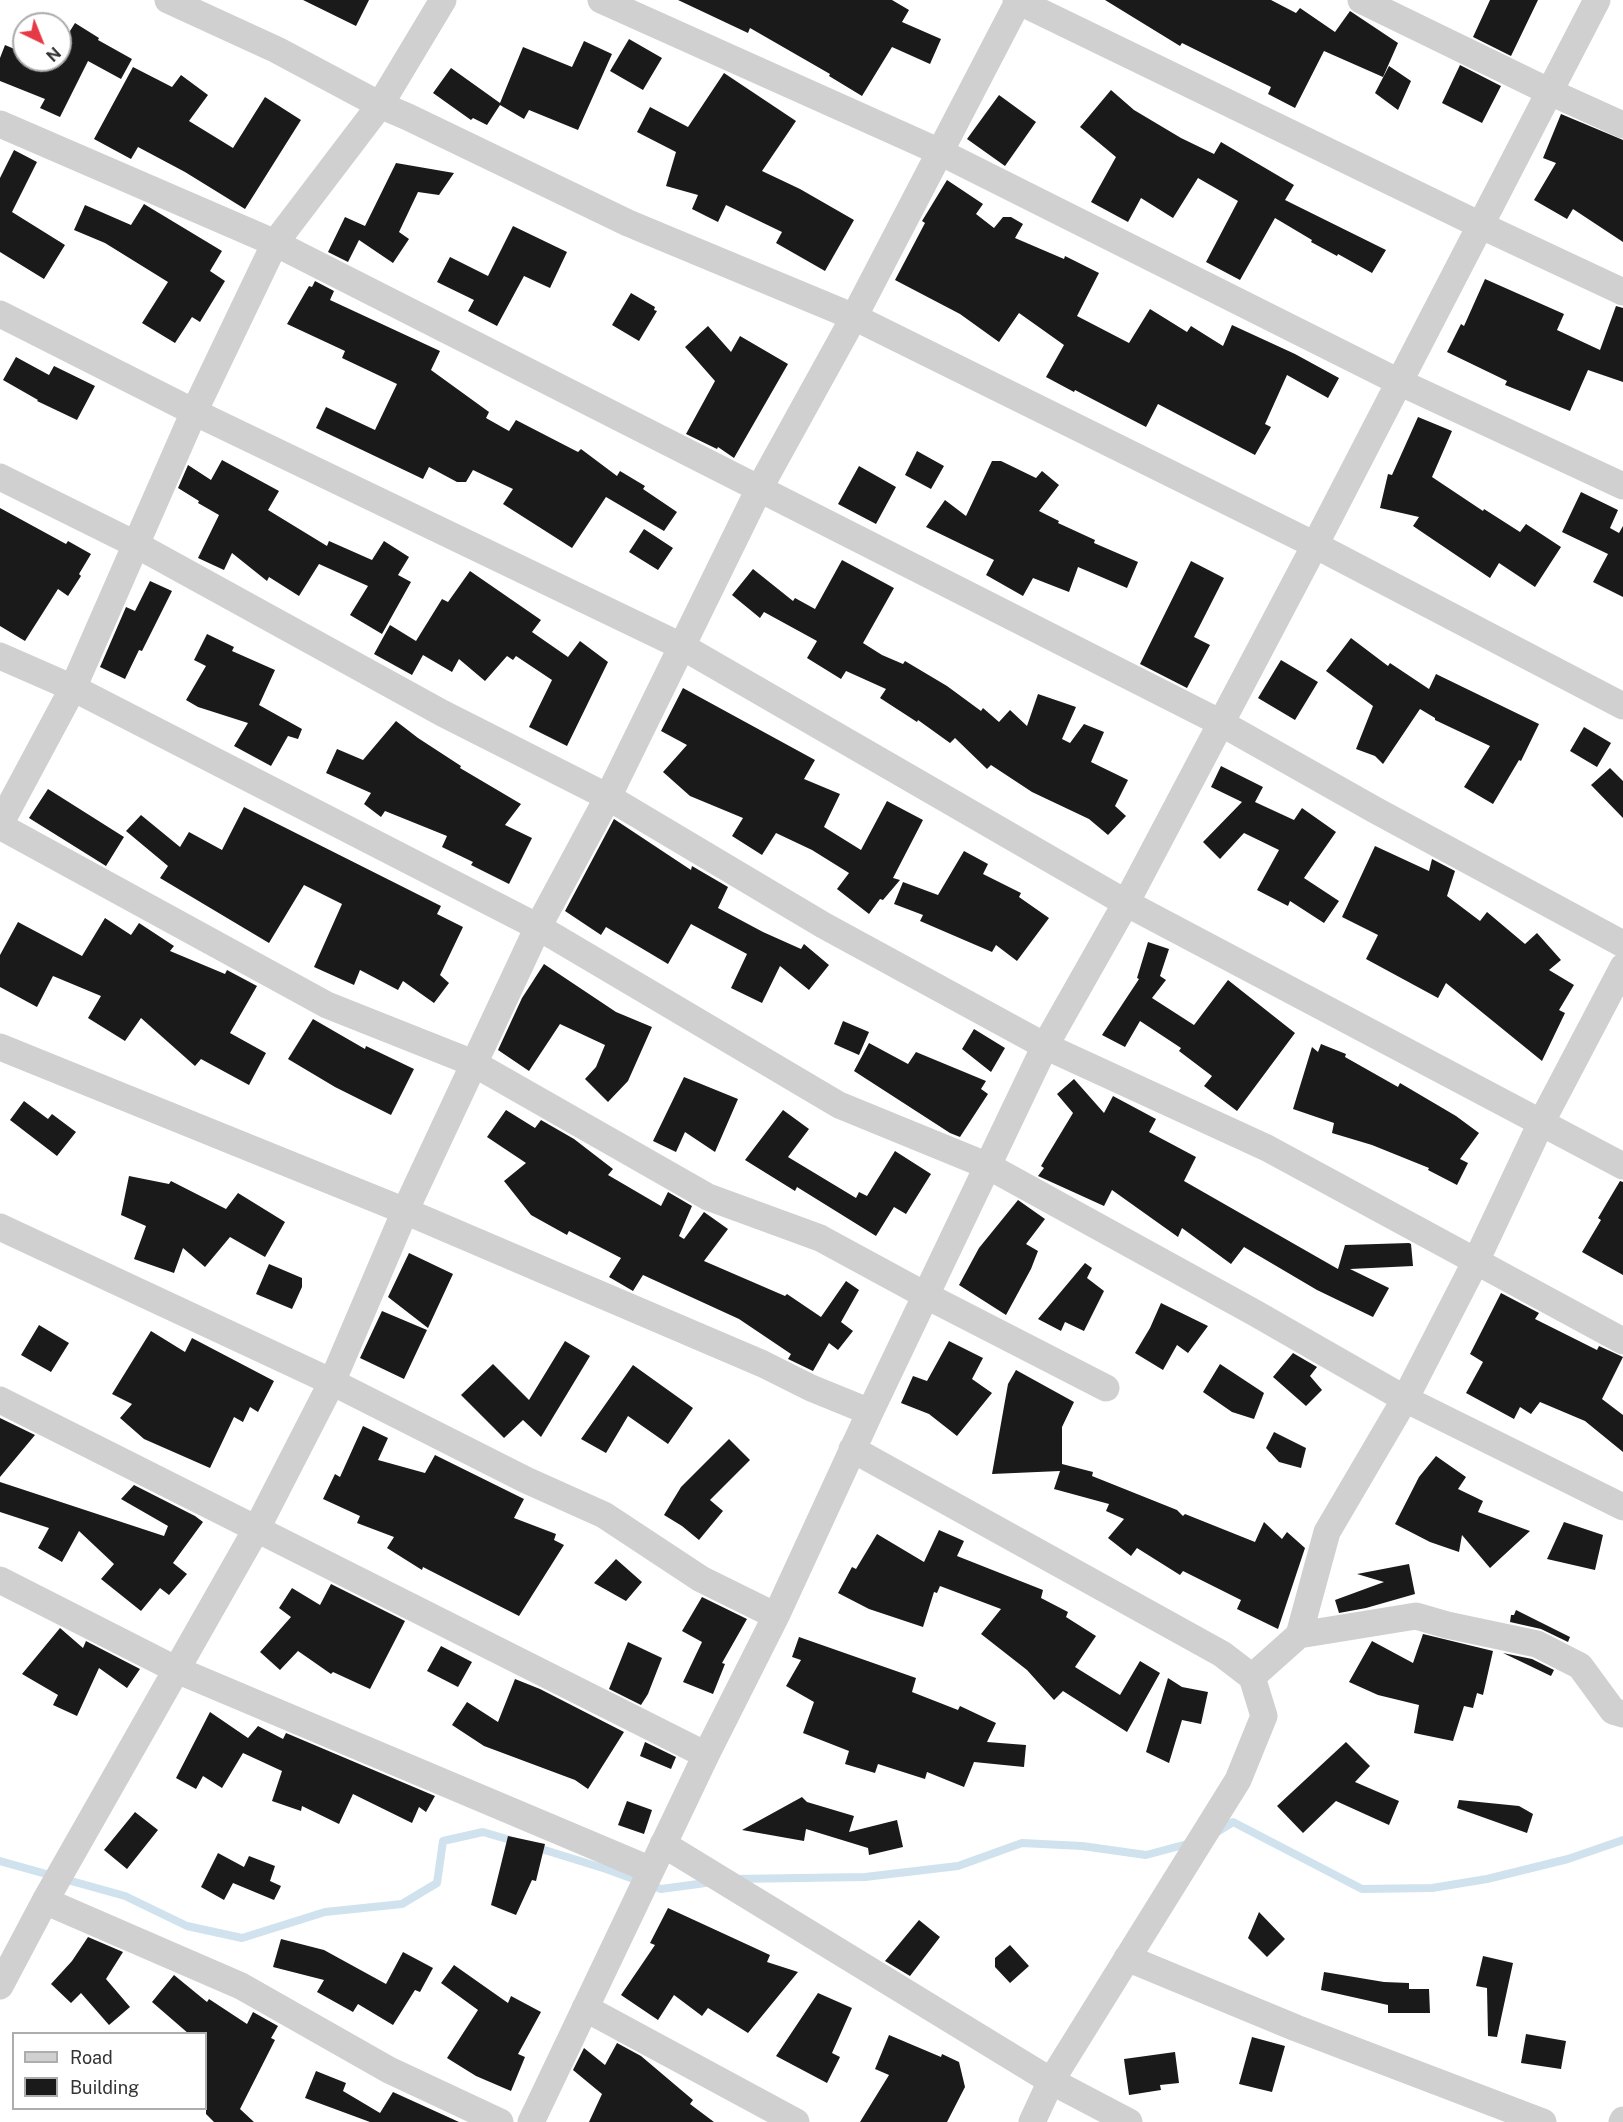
<!DOCTYPE html>
<style>
body{margin:0}
#map{position:relative;width:1623px;height:2122px;overflow:hidden;background:#fff;font-family:"Public Sans",sans-serif}
canvas{display:block}
.legend{position:absolute;left:12px;top:2032px;width:195px;height:78px;box-sizing:border-box;background:#fff;border:2px solid #adadad;margin:0;padding:8px 10px;list-style:none;font-size:18px;color:#333}
.legend li{display:flex;align-items:center;gap:12px;height:30px}
.legend b{width:30px;border:2px solid #adadad}
.north{position:absolute;left:12px;top:12px;width:60px;height:60px;box-sizing:border-box;background:#fff;border:2px solid #adadad;border-radius:50%;rotate:137deg;font-size:16px;font-weight:700;line-height:24px;text-align:center;color:#333}
.north::after{content:'';display:block;margin:auto;width:21px;height:27px;background:#e63946;clip-path:polygon(50% 0,100% 100%,50% 72%,0 100%)}
</style>
<div id="map">
<canvas width="1623" height="2122"></canvas>
<ul class="legend">
<li><b style="height:8px;background:#d0d0d0"></b>Road</li>
<li><b style="height:16px;background:#1a1a1a"></b>Building</li>
</ul>
<div class="north">N</div>
</div>
<script>
const ctx = document.querySelector('canvas').getContext('2d');
ctx.lineJoin = 'round';
const shape = rows => new Path2D(rows.map(r => 'M' + r).join(''));
function strokePath(path, color, width, dash) { ctx.strokeStyle = color; ctx.lineWidth = width; ctx.lineCap = dash ? 'butt' : 'round'; ctx.setLineDash(dash || []); ctx.stroke(path); }
function fill(path, color) { ctx.fillStyle = color; ctx.fill(path, 'evenodd'); }
strokePath(shape([
 [1217,1832,1233,1822,1362,1889,1432,1888,1487,1879,1568,1859,1623,1840],
 [535,1847,606,1869,661,1889,713,1882],
 [0,1861,125,1896,187,1926,242,1938,325,1912,402,1904,437,1883,443,1841,483,1832,517,1842],
 [734,1879,865,1877,958,1866,1022,1843,1082,1846,1146,1855,1191,1843]
]), '#cfe2ee', 8);
fill(shape([
 [303,0,369,0,356,26],
 [678,0,892,0,909,10,902,22,941,39,930,64,892,47,862,96,829,76,830,74,750,28,748,33],
 [1105,0,1271,0,1296,13,1300,8,1335,32,1350,11,1398,43,1383,77,1324,51,1295,108,1268,94,1271,87,1182,43,1180,46],
 [1490,0,1538,0,1511,56,1473,37],
 [75,23,99,38,98,40,132,59,121,79,88,61,60,117,40,108,45,99,0,81,0,58,5,45,24,53,24,60,42,60,50,63,52,60,60,60,60,47],
 [629,39,662,58,643,90,610,71],
 [584,41,612,54,578,130,529,110,524,119,500,105,487,125,473,118,471,120,433,93,451,68,500,103,523,47,572,67],
 [1460,65,1501,86,1482,123,1442,103],
 [1389,66,1411,81,1398,110,1375,93],
 [133,67,172,87,181,75,208,95,189,121,233,148,265,97,301,120,245,209,185,172,138,147,131,159,94,139],
 [724,73,796,121,762,171,800,189,854,220,825,271,776,243,782,232,726,205,718,222,692,209,698,195,666,186,676,152,637,132,650,107,688,127],
 [1111,90,1134,110,1181,138,1214,154,1221,142,1294,185,1285,200,1386,250,1372,273,1338,254,1337,256,1311,242,1312,240,1275,218,1240,280,1206,262,1238,201,1198,178,1173,218,1141,198,1128,222,1091,202,1116,157,1080,127],
 [999,95,1036,122,1005,166,967,139],
 [1561,114,1623,140,1623,242,1573,209,1567,219,1534,200,1556,163,1543,158],
 [14,150,37,162,12,212,65,245,44,279,0,252,0,178],
 [396,163,454,173,439,195,418,192,399,232,409,239,393,263,359,240,348,262,328,252,345,217,365,226],
 [947,180,983,204,976,214,994,228,1003,217,1011,217,1023,224,1015,238,1064,259,1065,256,1099,273,1077,316,1129,343,1150,309,1187,332,1191,326,1223,346,1232,325,1295,354,1339,378,1328,398,1287,375,1265,424,1271,427,1255,455,1158,404,1146,427,1075,390,1074,392,1046,377,1064,345,1019,313,999,342,960,314,895,280,925,223,922,221],
 [144,204,222,251,210,271,225,281,200,322,192,317,175,343,142,323,168,282,105,243,74,230,85,205,131,225],
 [513,226,567,252,550,288,524,276,497,326,468,311,474,300,437,282,450,257,488,276],
 [1485,279,1564,314,1557,330,1600,350,1616,306,1623,308,1623,382,1588,370,1570,411,1505,385,1507,381,1447,352,1461,324,1464,326],
 [315,281,334,291,330,300,440,351,431,370,489,412,486,418,509,431,516,420,578,452,581,449,617,476,620,471,645,486,643,489,677,512,664,531,606,497,572,548,503,504,513,489,473,470,466,482,457,482,429,467,423,479,316,428,326,407,375,430,397,384,342,358,345,351,287,324,309,286,312,287],
 [631,293,655,307,654,310,657,311,639,341,612,325],
 [708,326,731,352,740,336,788,364,734,458,718,447,717,449,686,434,715,381,685,347],
 [16,357,49,375,54,366,95,386,77,420,37,401,38,400,3,380],
 [1418,417,1452,431,1432,477,1483,511,1484,509,1520,532,1526,524,1561,547,1535,587,1499,563,1490,578,1413,526,1419,517,1380,508,1388,474,1392,475],
 [917,451,944,466,931,489,905,475],
 [222,460,279,491,268,510,327,546,329,541,372,560,384,541,409,557,398,575,411,582,382,634,350,615,368,586,319,564,299,596,269,577,267,581,232,553,224,570,198,558,219,515,198,503,199,501,178,488,188,465,211,480],
 [992,461,1001,461,1036,478,1042,471,1059,485,1039,511,1059,521,1058,523,1095,540,1094,543,1138,562,1127,588,1078,567,1069,592,1033,578,1023,596,986,575,994,560,926,527,945,500,966,516],
 [859,466,896,487,876,524,838,504],
 [1581,492,1618,510,1610,528,1619,533,1623,526,1623,597,1593,582,1608,554,1562,532],
 [0,508,66,544,68,541,91,554,79,574,81,576,68,596,58,589,25,641,0,626],
 [644,529,673,548,658,570,629,552],
 [842,560,894,588,863,643,882,655,903,664,905,661,947,686,981,711,983,708,999,722,1010,710,1027,726,1038,694,1076,707,1062,739,1070,743,1084,724,1104,732,1091,762,1128,780,1115,806,1126,816,1108,835,1089,819,1032,792,991,765,987,769,955,738,950,743,918,720,917,722,880,698,886,689,846,671,841,679,807,658,817,641,764,612,760,618,732,595,753,569,793,601,795,598,815,609],
 [1191,561,1224,578,1194,637,1210,645,1187,688,1140,664],
 [470,571,541,620,532,632,568,657,580,641,608,662,567,746,529,727,552,680,516,656,513,660,507,656,485,681,459,659,452,672,423,655,412,675,374,654,390,625,416,641,442,599,448,602],
 [150,581,172,591,142,651,139,650,125,679,100,667,126,607,135,611],
 [207,634,234,647,232,651,275,670,259,705,302,729,298,739,288,736,271,766,234,746,248,723,198,707,186,700,206,666,194,660],
 [1351,638,1388,666,1390,663,1429,689,1436,674,1539,724,1521,761,1519,760,1493,804,1464,787,1490,746,1435,720,1435,718,1420,709,1383,764,1375,756,1356,749,1373,706,1326,671],
 [1281,660,1318,682,1295,720,1258,698],
 [683,688,815,760,804,779,840,794,824,827,861,850,887,801,923,820,893,878,900,880,883,900,880,899,869,914,837,889,849,873,812,850,776,833,762,855,732,836,743,818,690,796,663,772,687,745,661,731],
 [396,721,418,738,461,766,460,768,521,804,505,825,532,838,509,884,471,865,473,862,442,847,447,836,385,811,381,817,364,804,371,793,326,773,337,749,363,760],
 [1584,727,1611,743,1597,767,1570,751],
 [1221,766,1263,787,1255,802,1294,820,1302,808,1336,832,1304,878,1339,901,1324,923,1290,901,1288,906,1257,890,1279,850,1244,833,1220,859,1203,842,1242,802,1211,787],
 [1610,768,1623,781,1623,818,1591,785],
 [48,789,124,837,106,866,29,818],
 [244,807,441,906,437,914,463,927,440,975,449,983,434,1003,403,981,398,990,360,970,354,985,314,967,342,904,304,885,269,943,160,878,168,866,126,831,141,815,180,847,189,832,222,850],
 [614,819,691,870,692,866,728,887,718,908,763,932,801,949,804,944,829,965,809,990,780,966,762,1003,731,988,747,954,691,924,668,964,606,927,601,935,565,911],
 [1375,846,1429,871,1432,859,1455,871,1447,896,1480,921,1487,912,1525,944,1537,933,1561,960,1549,970,1574,985,1559,1010,1565,1013,1542,1061,1446,983,1438,998,1366,959,1378,935,1342,917],
 [964,851,988,864,983,874,1021,893,1019,897,1049,918,1017,961,996,945,992,952,920,921,923,915,894,904,903,882,938,895],
 [105,918,131,935,139,923,174,946,170,951,225,974,227,970,257,986,230,1033,266,1053,249,1085,201,1059,195,1066,141,1018,125,1041,88,1018,101,996,53,976,37,1007,0,987,0,955,18,922,82,956],
 [1148,942,1169,949,1160,976,1166,980,1152,998,1194,1025,1228,980,1295,1033,1237,1111,1204,1086,1212,1076,1179,1051,1181,1048,1140,1021,1125,1047,1102,1035,1139,979,1137,978],
 [544,964,616,1012,652,1027,628,1081,608,1102,585,1079,596,1067,605,1045,560,1024,529,1071,498,1050,522,998],
 [313,1019,365,1049,366,1046,414,1069,391,1115,335,1087,288,1059],
 [843,1021,869,1032,859,1055,834,1044],
 [974,1029,1005,1048,991,1072,962,1049],
 [869,1043,908,1064,916,1052,986,1081,981,1089,988,1094,960,1137,950,1133,854,1071],
 [1321,1044,1346,1054,1345,1057,1398,1087,1400,1083,1456,1116,1479,1133,1460,1159,1468,1163,1457,1185,1428,1170,1429,1168,1372,1145,1332,1133,1334,1123,1293,1109,1312,1047,1318,1052],
 [684,1077,738,1099,715,1152,685,1132,676,1152,653,1141],
 [1074,1079,1104,1113,1113,1096,1156,1119,1149,1132,1196,1157,1184,1181,1338,1269,1345,1245,1409,1243,1411,1244,1413,1266,1350,1269,1389,1288,1373,1317,1317,1290,1244,1247,1231,1264,1182,1228,1178,1237,1112,1190,1104,1206,1038,1176,1044,1168,1041,1166,1073,1113,1057,1094],
 [24,1101,48,1119,52,1114,76,1132,57,1156,10,1120],
 [506,1110,535,1128,541,1120,574,1139,613,1169,608,1175,661,1206,668,1192,692,1206,679,1236,684,1239,704,1212,728,1229,704,1261,785,1296,787,1294,821,1317,846,1281,859,1290,841,1322,853,1331,838,1350,829,1343,813,1371,788,1359,791,1354,739,1319,643,1275,633,1291,609,1277,621,1258,569,1231,567,1235,531,1215,504,1181,526,1163,487,1137],
 [783,1110,809,1129,788,1157,856,1198,859,1192,867,1196,895,1151,931,1174,906,1214,894,1207,876,1236,797,1187,795,1191,745,1160],
 [129,1176,169,1184,171,1181,226,1209,238,1193,285,1222,265,1257,230,1237,205,1267,183,1248,174,1273,134,1259,146,1226,121,1215],
 [1620,1181,1623,1182,1623,1275,1582,1252,1601,1220,1598,1218],
 [1018,1200,1045,1219,1026,1244,1038,1251,1031,1269,1006,1315,959,1285,979,1248],
 [409,1253,453,1274,428,1328,388,1297],
 [1085,1263,1092,1268,1087,1278,1104,1291,1084,1331,1065,1322,1061,1331,1038,1319],
 [269,1264,302,1278,302,1287,292,1309,256,1294],
 [1501,1293,1539,1313,1535,1319,1597,1350,1599,1346,1623,1357,1602,1399,1623,1415,1623,1452,1585,1421,1540,1402,1531,1414,1520,1407,1514,1419,1466,1393,1483,1362,1470,1354],
 [1161,1303,1208,1326,1188,1353,1177,1345,1163,1370,1135,1353,1150,1328],
 [382,1311,427,1330,404,1379,360,1358],
 [39,1325,69,1343,51,1372,21,1355],
 [151,1331,185,1352,192,1338,274,1381,258,1412,250,1407,243,1422,234,1417,210,1468,144,1439,120,1418,132,1404,112,1394],
 [565,1341,590,1356,541,1437,523,1420,504,1438,461,1395,493,1364,529,1400],
 [949,1341,983,1358,972,1379,992,1393,957,1436,929,1414,901,1403,913,1376,927,1381],
 [1293,1353,1317,1367,1310,1376,1322,1390,1306,1406,1273,1377],
 [1220,1364,1264,1393,1254,1419,1232,1412,1203,1392],
 [633,1365,693,1408,668,1444,628,1416,606,1453,581,1439],
 [1016,1370,1074,1402,1062,1427,1062,1464,1093,1472,1092,1476,1177,1510,1183,1516,1185,1514,1255,1542,1264,1522,1282,1539,1287,1532,1305,1548,1278,1629,1237,1609,1241,1600,1183,1571,1180,1575,1137,1548,1131,1556,1108,1538,1124,1519,1106,1511,1109,1504,1054,1489,1060,1471,992,1474,1008,1384],
 [0,1418,35,1435,0,1477],
 [363,1426,388,1438,378,1460,425,1473,435,1455,524,1499,514,1518,556,1534,554,1540,564,1545,519,1616,423,1567,422,1570,387,1548,394,1537,357,1523,360,1516,323,1499,335,1474,340,1477],
 [1274,1432,1306,1448,1301,1468,1279,1462,1266,1448],
 [729,1439,750,1460,710,1500,723,1511,699,1540,682,1526,664,1515,681,1487],
 [1436,1456,1466,1477,1458,1489,1483,1501,1478,1512,1530,1531,1490,1568,1462,1535,1459,1552,1430,1542,1395,1524,1419,1477],
 [0,1482,164,1536,168,1526,121,1499,134,1485,195,1516,203,1522,173,1563,187,1574,169,1595,160,1588,141,1611,101,1579,114,1564,79,1531,62,1562,38,1548,49,1528,0,1512],
 [1564,1522,1603,1535,1595,1570,1547,1559],
 [939,1530,964,1541,957,1556,1043,1590,1041,1598,1068,1612,1066,1617,1096,1636,1075,1667,1120,1695,1140,1661,1160,1673,1127,1732,1063,1691,1054,1700,1027,1670,981,1634,1001,1609,940,1586,937,1593,934,1592,923,1627,869,1609,838,1593,852,1567,856,1569,877,1534,924,1562],
 [616,1559,642,1582,626,1601,594,1583],
 [1409,1564,1415,1594,1366,1608,1339,1613,1335,1600,1384,1582,1357,1574],
 [331,1584,405,1621,370,1689,333,1672,331,1674,298,1651,280,1670,260,1652,291,1617,279,1608,292,1588,320,1605],
 [702,1597,747,1619,722,1663,725,1664,713,1694,683,1682,702,1642,682,1631],
 [1516,1610,1570,1637,1568,1642,1541,1629,1510,1622,1511,1615,1514,1615],
 [60,1628,83,1648,86,1641,140,1669,127,1688,99,1668,77,1716,53,1705,58,1695,22,1674],
 [1423,1634,1493,1651,1483,1695,1477,1693,1473,1708,1464,1706,1453,1741,1414,1733,1419,1705,1378,1695,1349,1682,1372,1641,1413,1663],
 [799,1637,916,1678,912,1692,958,1710,960,1706,996,1723,987,1742,1026,1745,1024,1767,974,1762,964,1787,927,1772,925,1779,878,1764,875,1773,845,1764,849,1751,803,1733,814,1702,786,1686,801,1660,792,1657],
 [628,1642,662,1658,648,1694,641,1705,609,1689],
 [441,1646,472,1662,458,1687,427,1671],
 [1503,1653,1532,1659,1554,1670,1551,1676],
 [1168,1678,1182,1687,1208,1692,1201,1724,1182,1720,1169,1763,1146,1752],
 [515,1679,540,1689,624,1732,588,1789,575,1780,484,1746,452,1725,467,1702,498,1722],
 [210,1712,248,1738,258,1726,283,1739,286,1733,435,1796,426,1812,419,1807,412,1823,353,1794,339,1824,302,1806,301,1811,272,1801,282,1771,243,1753,222,1788,203,1776,196,1789,176,1778],
 [645,1742,676,1757,671,1769,640,1756],
 [1346,1742,1370,1766,1355,1782,1399,1801,1389,1825,1336,1801,1303,1833,1277,1806],
 [802,1797,807,1802,854,1816,849,1832,897,1820,903,1847,869,1855,868,1848,806,1829,804,1841,742,1830],
 [1459,1800,1519,1806,1533,1814,1527,1833,1457,1808],
 [627,1801,652,1810,644,1834,618,1825],
 [135,1812,158,1830,127,1869,104,1850],
 [508,1836,545,1844,536,1881,532,1880,516,1915,491,1905],
 [218,1853,244,1867,249,1856,275,1866,270,1881,281,1886,274,1900,233,1883,224,1900,201,1887],
 [668,1908,770,1955,767,1962,798,1972,748,2033,708,2008,702,2016,674,1995,658,2020,621,1995,655,1945,650,1943],
 [1259,1912,1285,1939,1267,1957,1248,1938],
 [919,1920,940,1937,910,1976,885,1961],
 [88,1937,123,1952,106,1979,130,2007,109,2025,81,1993,71,2003,51,1984,72,1961],
 [281,1939,324,1950,386,1984,403,1952,433,1968,420,1992,415,1990,393,2025,358,2004,353,2012,317,1992,324,1980,273,1967],
 [1010,1945,1029,1966,1010,1983,995,1967,995,1958],
 [1483,1956,1513,1963,1497,2037,1488,2036,1487,1988,1476,1986],
 [454,1965,508,2003,511,1996,541,2012,518,2054,525,2057,511,2091,476,2076,447,2058,478,2010,441,1983],
 [1324,1972,1384,1982,1409,1983,1409,1989,1429,1989,1430,2013,1388,2013,1388,2005,1321,1990],
 [174,1975,207,2002,209,1999,247,2024,253,2012,278,2026,271,2038,275,2040,240,2109,254,2122,214,2122,206,2114,206,2034,189,2034,152,2002],
 [818,1993,852,2008,832,2053,840,2057,827,2083,776,2056],
 [1526,2034,1566,2041,1561,2069,1521,2063],
 [889,2035,941,2057,942,2054,959,2062,965,2087,947,2122,860,2122,889,2075,875,2069],
 [1252,2037,1285,2046,1272,2092,1239,2084],
 [617,2043,641,2056,693,2100,690,2104,714,2122,589,2122,602,2094,573,2070,584,2048,605,2065],
 [1175,2052,1179,2083,1160,2085,1161,2090,1129,2095,1124,2059],
 [316,2071,346,2083,343,2091,380,2113,393,2092,459,2122,370,2122,305,2098]
]), '#1a1a1a');
strokePath(shape([
 [168,0,277,50,380,105,408,117,628,223,854,317,1315,545,1623,706],
 [601,0,940,152,1399,382,1623,486],
 [1016,0,1480,225,1623,292],
 [1361,0,1550,92,1623,125],
 [0,124,275,243,1221,723,1375,810,1623,944],
 [0,314,194,412,683,647,1126,903,1623,1166],
 [0,477,135,544,442,713,608,797,823,925,1045,1046,1267,1148,1623,1341],
 [0,656,73,688,538,927,839,1105,988,1166,1255,1313,1405,1399,1476,1261,1541,1123,1623,967],
 [0,824,73,688,194,412,275,243,380,105,443,0],
 [0,826,327,1005,473,1063,708,1197,820,1238,925,1295,1106,1388],
 [0,1047,405,1211,763,1364,811,1388,870,1412],
 [0,1227,332,1382,526,1480,604,1515,701,1579,776,1616],
 [0,1400,706,1755],
 [852,1449,1222,1654,1252,1677,1264,1716,1238,1780,1051,2081,1032,2122],
 [0,1580,177,1670,651,1870],
 [1299,1635,1416,1616,1447,1625,1537,1644,1580,1666,1613,1711,1623,1714],
 [1252,1677,1299,1635,1327,1532,1405,1399,1623,1507],
 [663,1844,1051,2081,1129,2122],
 [45,1901,241,1986,389,2070,500,2122],
 [1127,1958,1296,2028,1543,2122],
 [0,1986,45,1901,257,1528,332,1382,405,1211,538,927,608,797,759,489,854,317,1019,0],
 [585,2008,796,2122],
 [531,2122,706,1755,776,1616,870,1412,1045,1046,1126,903,1315,545,1597,0],
 [1622,2122,1623,2120]
]), '#d0d0d0', 27);
</script>
